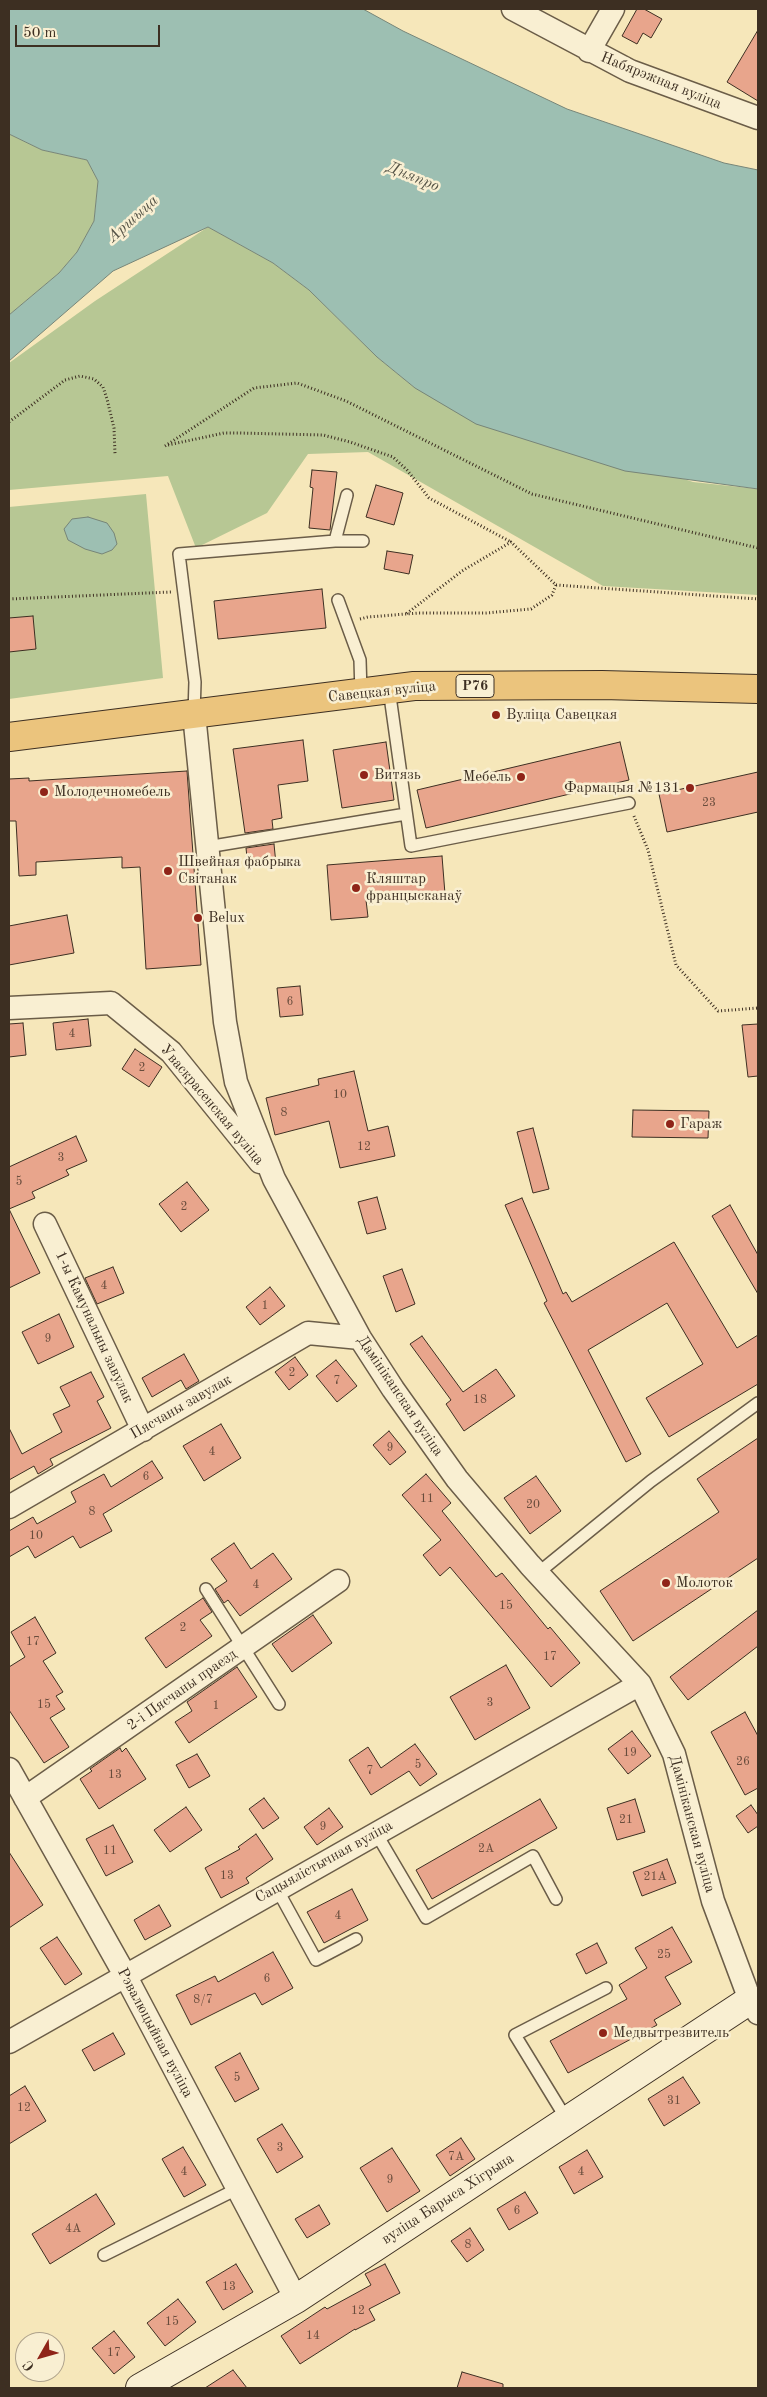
<!DOCTYPE html>
<meta charset="utf-8">
<style>
body{margin:0}
#map{position:relative;width:767px;height:2397px;overflow:hidden;background:#f6e7ba;font-family:"Old Standard TT",serif}
canvas{display:block}
.frame{position:absolute;inset:0;border:10px solid #3d2f22;pointer-events:none}
.north{position:absolute;left:15px;top:2332px;width:50px;height:50px;box-sizing:border-box;background:#f9efd2;border:1px solid #aea28c;border-radius:50%;rotate:232deg;font-size:14px;font-weight:700;line-height:20px;text-align:center;color:#3d2f22}
.north::after{content:'';display:block;margin:auto;width:18px;height:22px;background:#8f2418;clip-path:polygon(50% 0,100% 100%,50% 72%,0 100%)}
.scale{position:absolute;left:15px;top:25px;width:145px;height:22px;box-sizing:border-box;border:2px solid #3d2f22;border-top:0;padding-left:6px;font-size:15px;line-height:18px;white-space:nowrap;color:#3d2f22;-webkit-text-stroke:4px #f9efd2;paint-order:stroke}
</style>
<div id="map">
<canvas width="767" height="2397"></canvas>
<div class="frame"></div>
<div class="north">С</div>
<div class="scale">50 m</div>
</div>
<script>
const ctx = document.querySelector('canvas').getContext('2d');
ctx.lineJoin = 'round';
function fill(path, color) { ctx.fillStyle = color; ctx.fill(path, 'evenodd'); }
const shape = rows => new Path2D(rows.map(r => 'M' + r).join(''));
function strokePath(path, color, width, dash) { ctx.strokeStyle = color; ctx.lineWidth = width; ctx.lineCap = dash ? 'butt' : 'round'; ctx.setLineDash(dash || []); ctx.stroke(path); }
function drawText(font, color, halo, rows, align = 'center') {
  ctx.font = font + ' "Old Standard TT",serif'; ctx.lineWidth = 5; ctx.setLineDash([]); ctx.textBaseline = 'middle'; ctx.strokeStyle = halo; ctx.fillStyle = color; for (const [text, x, y, turn = 0] of rows) {
    ctx.save(); ctx.translate(x, y); ctx.rotate((+turn || 0) * Math.PI / 180); ctx.textAlign = isNaN(turn) ? turn : align; if (halo) ctx.strokeText(text, 0, 0); ctx.fillText(text, 0, 0); ctx.restore();
  }
}
fill(shape([
 [9,134,42,150,87,160,98,181,94,221,77,252,59,273,9,315],
 [208,227,273,263,309,290,377,357,415,388,693,482,758,489,758,595,603,586,368,452,308,454,267,513,196,548,168,476,9,490,9,363,95,301],
 [146,494,163,678,9,699,9,507]
]), '#b7c794');
const water = shape([
 [9,9,363,9,403,31,567,109,724,163,758,170,758,489,625,471,476,424,415,388,377,357,309,290,273,263,208,227,113,271,9,361,9,315,59,273,77,252,94,221,98,181,87,160,42,150,9,134,9,9],
 [88,517,107,523,114,533,117,544,112,550,102,554,85,549,68,540,64,529,72,519,88,517]
]);
fill(water, '#9dbfb2');
strokePath(water, '#778578', 1);
const building = shape([
 [637,9,644,9,662,19,651,38,643,33,637,44,622,36,637,9],
 [758,30,758,101,727,82,758,30],
 [312,470,337,472,330,530,309,528,313,488,310,487,312,470],
 [376,485,403,493,394,525,366,517,376,485],
 [387,551,413,555,409,574,384,569,387,551],
 [322,589,326,628,218,639,214,601,322,589],
 [33,616,36,649,9,652,9,618,33,616],
 [303,740,308,781,278,785,282,818,272,820,273,829,245,833,233,749,303,740],
 [386,742,394,800,342,808,333,750,386,742],
 [620,742,629,780,426,828,417,790,620,742],
 [187,771,201,965,146,969,140,867,122,868,122,857,36,862,36,875,19,876,16,821,9,821,9,779,29,778,29,781,187,771],
 [758,772,758,812,667,832,659,794,758,772],
 [274,844,276,864,248,867,246,848,274,844],
 [442,856,445,894,366,900,368,917,331,920,327,865,442,856],
 [67,915,74,953,9,965,9,926,67,915],
 [300,986,303,1015,280,1017,277,988,300,986],
 [88,1019,91,1046,56,1050,53,1023,88,1019],
 [23,1023,26,1055,9,1057,9,1024,23,1023],
 [758,1024,758,1076,748,1077,742,1025,758,1024],
 [135,1049,162,1067,149,1087,122,1069,135,1049],
 [354,1071,368,1131,388,1126,395,1156,340,1168,329,1121,275,1135,266,1098,319,1085,318,1079,354,1071],
 [633,1110,709,1111,708,1138,632,1137,633,1110],
 [533,1128,549,1189,533,1193,517,1132,533,1128],
 [76,1136,87,1161,66,1170,69,1175,32,1192,35,1198,9,1209,40,1273,9,1288,9,1167,76,1136],
 [187,1182,209,1210,181,1232,159,1204,187,1182],
 [377,1197,386,1229,367,1234,358,1202,377,1197],
 [522,1198,563,1294,566,1292,572,1302,674,1242,737,1348,758,1335,758,1384,669,1437,646,1398,703,1364,667,1303,588,1350,641,1454,626,1462,544,1303,547,1301,505,1205,522,1198],
 [730,1205,758,1255,758,1294,712,1216,730,1205],
 [113,1267,124,1293,97,1304,85,1278,113,1267],
 [402,1269,415,1304,396,1312,383,1276,402,1269],
 [270,1287,285,1306,260,1325,246,1307,270,1287],
 [59,1314,74,1347,38,1364,22,1332,59,1314],
 [422,1336,463,1392,496,1369,515,1396,464,1431,446,1404,451,1400,410,1344,422,1336],
 [184,1354,199,1381,186,1389,181,1380,152,1397,142,1378,184,1354],
 [295,1357,308,1375,289,1390,275,1372,295,1357],
 [336,1360,357,1386,337,1402,316,1376,336,1360],
 [91,1372,104,1397,97,1401,111,1428,50,1459,53,1465,38,1474,34,1466,9,1480,9,1428,22,1454,62,1432,53,1414,70,1406,60,1387,91,1372],
 [221,1424,241,1458,204,1481,183,1446,221,1424],
 [389,1431,406,1452,390,1465,373,1445,389,1431],
 [758,1438,758,1558,633,1641,600,1591,719,1512,697,1479,758,1438],
 [152,1461,163,1478,103,1514,112,1531,80,1548,73,1536,35,1558,28,1546,9,1557,9,1531,33,1517,37,1524,76,1502,71,1492,104,1474,111,1487,152,1461],
 [426,1474,451,1503,442,1511,496,1577,502,1573,548,1629,550,1627,580,1663,551,1687,450,1567,440,1576,423,1555,441,1540,402,1495,426,1474],
 [536,1476,561,1511,530,1534,504,1498,536,1476],
 [234,1543,251,1569,273,1553,292,1579,240,1616,228,1600,224,1603,215,1589,227,1581,211,1559,234,1543],
 [203,1598,212,1612,200,1620,212,1636,166,1668,145,1638,203,1598],
 [758,1610,758,1646,688,1700,670,1677,758,1610],
 [313,1615,332,1643,292,1672,272,1644,313,1615],
 [35,1617,56,1653,43,1661,63,1692,56,1696,65,1709,50,1718,69,1747,44,1763,9,1710,9,1667,25,1657,11,1632,35,1617],
 [506,1665,530,1708,475,1740,450,1697,506,1665],
 [237,1667,257,1697,189,1743,175,1722,192,1711,187,1702,237,1667],
 [745,1712,758,1736,758,1788,745,1795,711,1732,745,1712],
 [632,1731,651,1756,628,1774,608,1749,632,1731],
 [415,1744,437,1774,420,1786,409,1771,371,1795,349,1760,368,1747,381,1768,415,1744],
 [120,1748,122,1752,126,1748,146,1779,99,1809,80,1779,92,1771,90,1769,120,1748],
 [197,1754,210,1776,189,1788,176,1765,197,1754],
 [264,1798,279,1818,263,1829,249,1809,264,1798],
 [540,1799,557,1828,432,1899,416,1870,540,1799],
 [635,1799,645,1832,617,1840,607,1808,635,1799],
 [751,1805,758,1815,758,1826,748,1833,736,1816,751,1805],
 [186,1807,202,1830,170,1852,154,1830,186,1807],
 [329,1808,343,1827,317,1845,304,1827,329,1808],
 [113,1825,133,1862,106,1876,86,1839,113,1825],
 [256,1834,273,1859,246,1878,249,1883,221,1898,205,1868,240,1849,238,1847,256,1834],
 [9,1852,43,1905,9,1928,9,1852],
 [667,1859,676,1883,642,1896,633,1872,667,1859],
 [352,1889,368,1920,324,1943,307,1912,352,1889],
 [159,1905,171,1926,145,1940,134,1920,159,1905],
 [672,1927,692,1962,665,1977,681,2004,654,2020,657,2025,568,2073,550,2041,627,1999,619,1985,647,1968,635,1948,672,1927],
 [57,1937,82,1974,65,1985,40,1948,57,1937],
 [597,1943,607,1963,586,1974,576,1954,597,1943],
 [273,1952,293,1988,262,2005,255,1993,191,2025,176,1995,215,1976,218,1982,273,1952],
 [113,2033,125,2054,94,2071,82,2050,113,2033],
 [240,2053,259,2089,235,2102,215,2067,240,2053],
 [683,2077,700,2103,664,2126,648,2099,683,2077],
 [25,2086,46,2121,9,2144,9,2096,25,2086],
 [282,2124,303,2157,277,2173,257,2139,282,2124],
 [461,2138,475,2159,450,2176,436,2155,461,2138],
 [183,2147,206,2185,184,2197,162,2159,183,2147],
 [392,2148,420,2191,387,2212,360,2168,392,2148],
 [587,2150,603,2177,574,2194,559,2167,587,2150],
 [525,2192,538,2213,509,2230,497,2209,525,2192],
 [96,2194,115,2224,50,2264,32,2234,96,2194],
 [319,2205,330,2224,307,2238,295,2219,319,2205],
 [470,2228,484,2250,467,2262,451,2241,470,2228],
 [236,2264,253,2292,223,2310,206,2282,236,2264],
 [385,2264,400,2293,369,2309,375,2320,355,2330,355,2329,300,2364,281,2336,325,2307,327,2309,371,2285,365,2274,385,2264],
 [178,2299,196,2322,165,2346,147,2323,178,2299],
 [114,2331,135,2357,114,2374,92,2348,114,2331],
 [233,2370,247,2388,205,2388,233,2370],
 [462,2372,503,2384,503,2388,457,2388,462,2372]
]);
fill(building, '#e8a58c');
strokePath(building, '#3d2f22', 1);
const lane = shape([
 [335,541,347,495],
 [338,600,360,660,361,693],
 [389,689,411,846,629,803],
 [194,714,195,682,179,554,335,541,363,541],
 [207,847,406,814],
 [538,1573,651,1481,758,1403],
 [206,1589,279,1704],
 [376,1833,426,1918,533,1856,556,1899],
 [277,1889,316,1960,356,1939],
 [567,2120,515,2035,606,1988],
 [104,2255,237,2189]
]);
const street = shape([
 [513,9,630,71,758,118],
 [589,51,613,9],
 [194,714,225,1022,236,1082,274,1179,360,1338,393,1389,457,1479,530,1565,640,1684,674,1754,713,1901,750,2000,758,2013],
 [9,1008,111,1003,171,1052,260,1162],
 [45,1224,143,1430],
 [9,1507,308,1333,360,1338],
 [9,1769,125,1975,296,2299],
 [25,1798,338,1581],
 [9,2042,640,1684]
]);
const secondary = shape([
 [140,2388,296,2299,750,2000]
]);
const primary = shape([
 [9,737,414,686,602,685,758,689]
]);
strokePath(lane, '#6b5d48', 14);
strokePath(street, '#6b5d48', 25);
strokePath(secondary, '#3d2f22', 30);
strokePath(primary, '#3d2f22', 30);
strokePath(shape([
 [9,422,65,380,80,376,94,379,103,387,107,399,114,428,115,454],
 [168,445,224,433,239,433,323,435,350,442,393,457,407,470,429,498,511,542],
 [165,446,254,388,297,383,346,401,532,494,758,548],
 [556,585,758,599],
 [9,599,171,592],
 [360,619,368,617,406,614,419,613,486,613,531,609,552,595,556,585,511,542,462,571,406,614],
 [634,816,648,850,676,965,718,1011,758,1008]
]), '#3d2f22', 3, [1, 2.5]);
strokePath(lane, '#f9efd2', 11);
strokePath(street, '#f9efd2', 22);
strokePath(secondary, '#f9efd2', 28);
strokePath(primary, '#ebc47d', 28);
for (const [x, y, r, color] of [
 [496,715,5,"#8f2418"],
 [364,775,5,"#8f2418"],
 [521,777,5,"#8f2418"],
 [690,788,5,"#8f2418"],
 [44,792,5,"#8f2418"],
 [168,871,5,"#8f2418"],
 [356,888,5,"#8f2418"],
 [198,918,5,"#8f2418"],
 [670,1124,5,"#8f2418"],
 [666,1583,5,"#8f2418"],
 [603,2033,5,"#8f2418"]
]) { const dot = new Path2D(); dot.arc(x, y, r, 0, 2 * Math.PI); ctx.fillStyle = color; ctx.fill(dot); strokePath(dot, '#f9efd2', 2); }
drawText('12px', '#684c3c', null, [
 ["23",709,803],
 ["6",290,1002],
 ["4",72,1034],
 ["2",142,1068],
 ["10",340,1095],
 ["8",284,1113],
 ["12",364,1147],
 ["3",61,1158],
 ["5",19,1182],
 ["2",184,1207],
 ["4",104,1286],
 ["1",265,1306],
 ["9",48,1339],
 ["2",292,1373],
 ["7",337,1381],
 ["18",480,1400],
 ["9",390,1448],
 ["4",212,1452],
 ["6",146,1477],
 ["11",427,1499],
 ["20",533,1505],
 ["8",92,1512],
 ["10",36,1536],
 ["4",256,1585],
 ["15",506,1606],
 ["2",183,1628],
 ["17",33,1642],
 ["17",550,1657],
 ["3",490,1703],
 ["15",44,1705],
 ["1",216,1706],
 ["19",630,1753],
 ["26",743,1762],
 ["5",418,1765],
 ["7",370,1771],
 ["13",115,1775],
 ["21",626,1820],
 ["9",323,1827],
 ["2А",486,1849],
 ["11",110,1851],
 ["13",227,1876],
 ["21А",655,1877],
 ["4",338,1916],
 ["25",664,1955],
 ["6",267,1979],
 ["8/7",203,2000],
 ["5",237,2078],
 ["31",674,2101],
 ["12",24,2108],
 ["3",280,2148],
 ["7А",456,2157],
 ["4",184,2172],
 ["4",581,2172],
 ["9",390,2180],
 ["6",517,2211],
 ["4А",73,2229],
 ["8",468,2245],
 ["13",229,2287],
 ["12",358,2311],
 ["15",172,2322],
 ["14",313,2336],
 ["17",114,2353]
]);
for (const [x, y, w] of [
 [475,686,38]
]) { const box = new Path2D(); box.roundRect(x - w / 2, y - 11.5, w, 23, 4); ctx.fillStyle = '#f9efd2'; ctx.fill(box); strokePath(box, '#3d2f22', 1); }
drawText('bold 14px', '#3d2f22', null, [
 ["Р76",475,686]
]);
drawText('15px', '#3d2f22', '#f9efd2', [
 ["Набярэжная вуліца",661,81,22],
 ["Савецкая вуліца",382,692,-6],
 ["Уваскрасенская вуліца",212,1105,50],
 ["1-ы Камунальны завулак",94,1327,65],
 ["Дамініканская вуліца",400,1396,56],
 ["Пясчаны завулак",181,1407,-30],
 ["2-і Пясчаны праезд",182,1690,-35],
 ["Дамініканская вуліца",692,1824,75],
 ["Сацыялістычная вуліца",324,1862,-29],
 ["Рэвалюцыйная вуліца",155,2033,62],
 ["вуліца Барыса Хігрына",448,2199,-33]
]);
drawText('15px', '#3d2f22', '#f9efd2', [
 ["Вуліца Савецкая",506,715],
 ["Витязь",374,775],
 ["Мебель",511,777,"right"],
 ["Фармацыя №131",680,788,"right"],
 ["Молодечномебель",54,792],
 ["Швейная фабрыка",178,862],
 ["Світанак",178,879],
 ["Кляштар",366,879],
 ["францысканаў",366,896],
 ["Belux",208,918],
 ["Гараж",680,1124],
 ["Молоток",676,1583],
 ["Медвытрезвитель",613,2033]
], 'left');
drawText('italic 16px', '#555346', '#f9efd2', [
 ["Дняпро",413,177,22],
 ["Аршыца",133,219,-42]
]);
</script>
